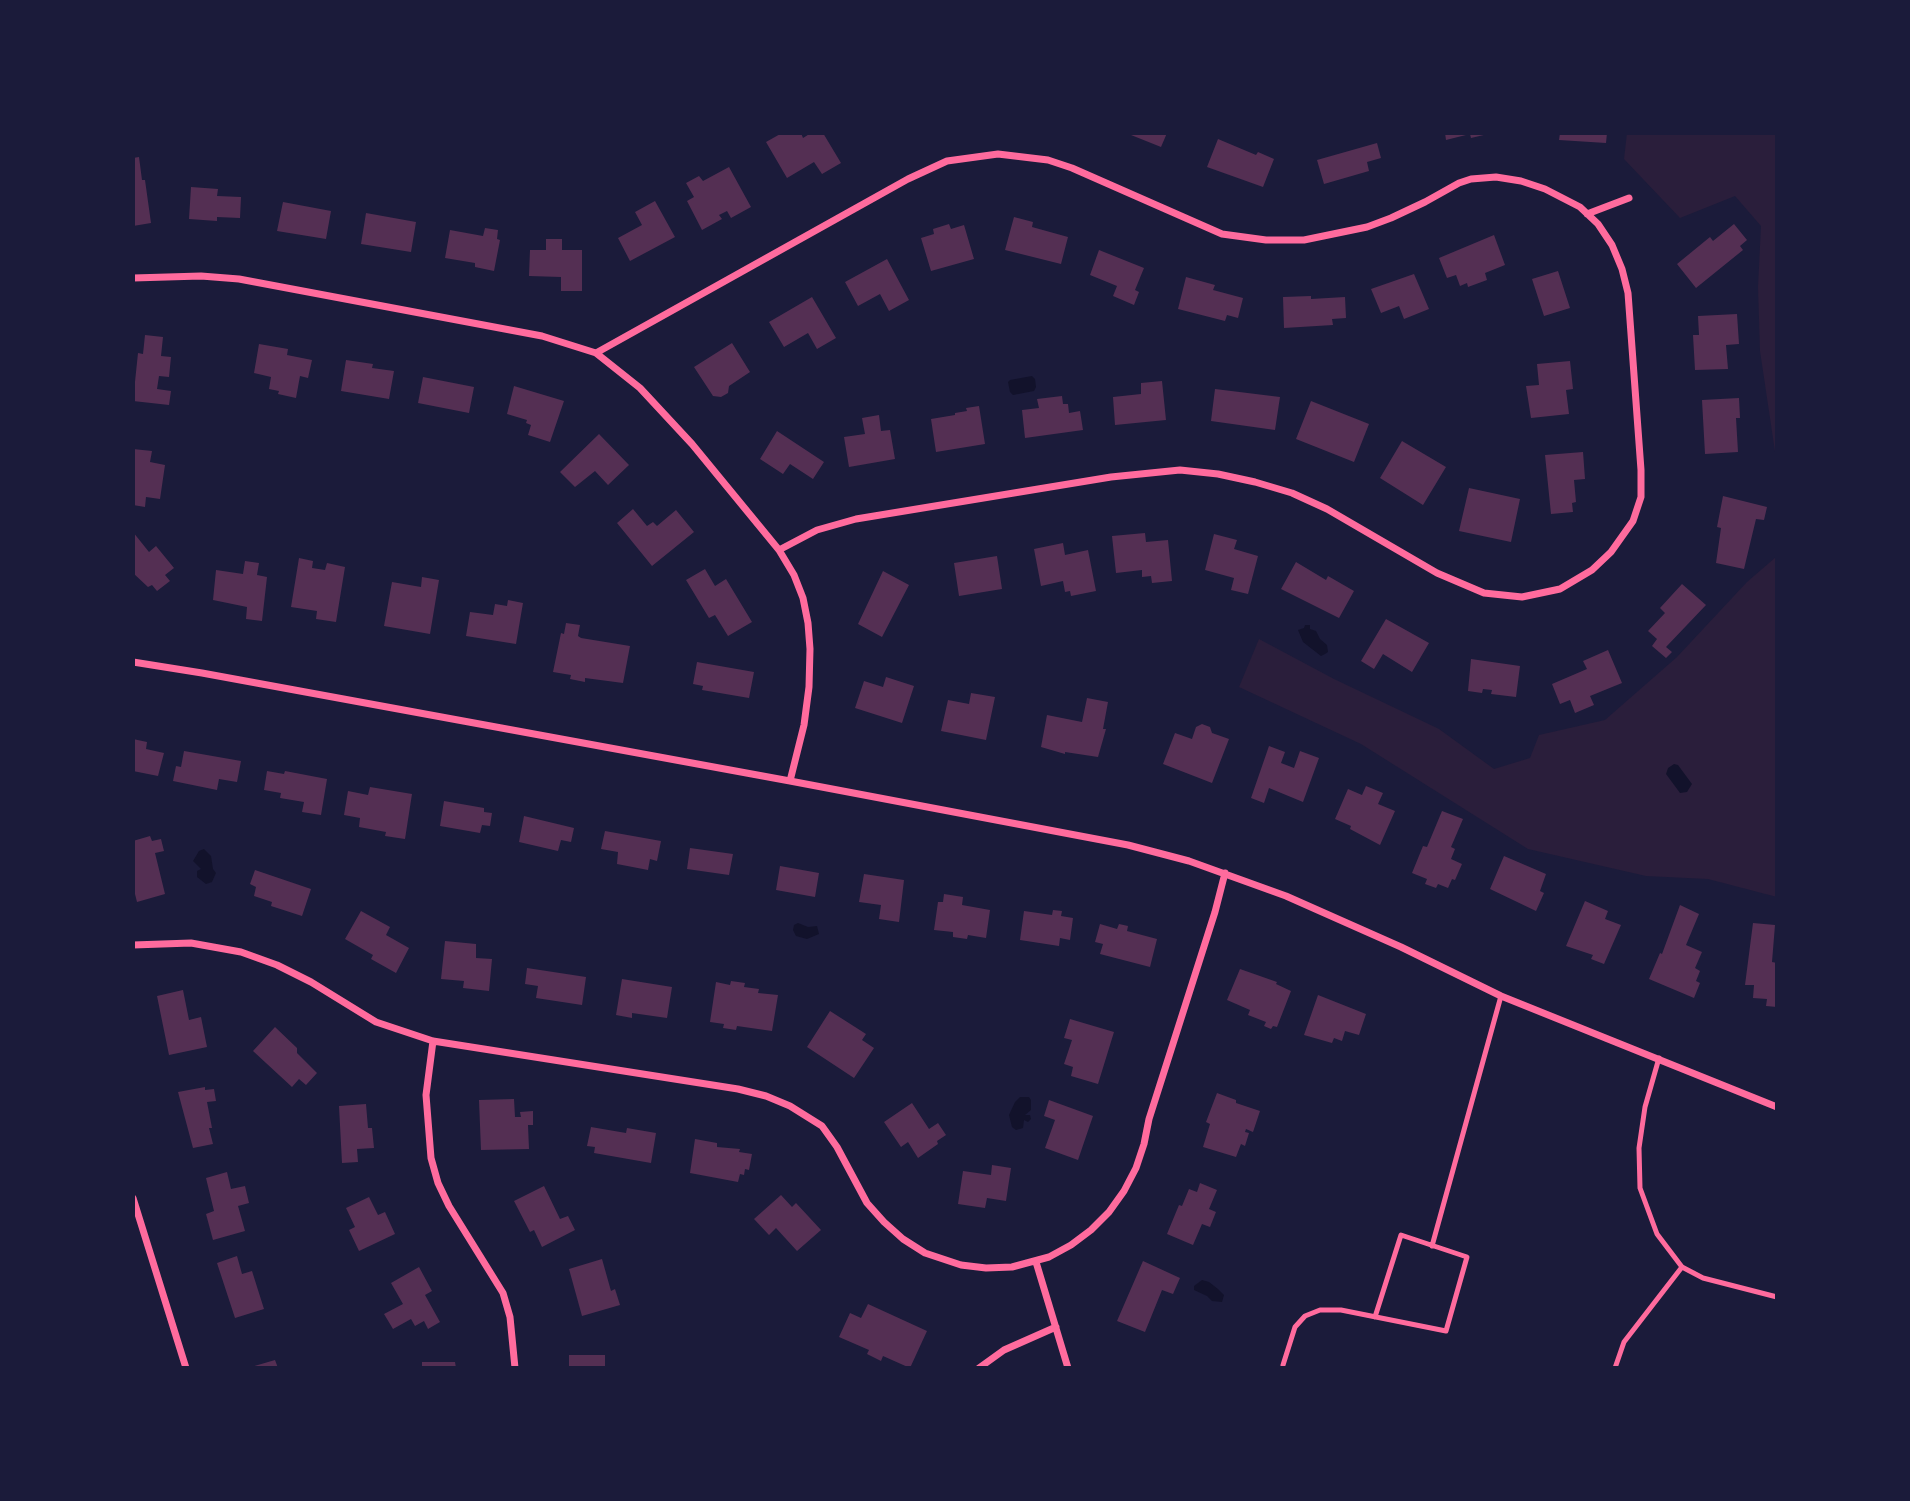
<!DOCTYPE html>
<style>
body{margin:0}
#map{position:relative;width:1910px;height:1501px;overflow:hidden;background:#1b1b3a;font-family:"Libre Baskerville",serif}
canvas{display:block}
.frame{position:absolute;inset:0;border:135px solid #1b1b3a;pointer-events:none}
</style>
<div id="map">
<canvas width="1910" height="1501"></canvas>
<div class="frame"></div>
</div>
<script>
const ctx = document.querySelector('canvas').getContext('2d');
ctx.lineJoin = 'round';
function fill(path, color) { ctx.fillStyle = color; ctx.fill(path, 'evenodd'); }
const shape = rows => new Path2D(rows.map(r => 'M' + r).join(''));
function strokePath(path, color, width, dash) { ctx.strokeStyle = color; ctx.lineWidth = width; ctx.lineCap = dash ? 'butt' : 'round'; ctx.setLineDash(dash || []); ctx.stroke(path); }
fill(shape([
 [1627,133,1777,133,1777,465,1760,351,1758,287,1761,226,1735,196,1680,218,1624,159],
 [1777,543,1777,897,1708,879,1646,876,1528,849,1361,744,1239,687,1259,639,1334,679,1439,729,1494,769,1530,758,1539,735,1605,720,1677,657,1747,582,1776,557]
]), '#2a1e3b');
fill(shape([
 [1032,376,1035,379,1036,387,1034,391,1013,395,1010,392,1008,382,1010,380],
 [1305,625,1310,625,1310,629,1316,631,1320,639,1327,645,1328,652,1325,654,1321,656,1303,642,1298,630,1304,628],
 [1674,764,1678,765,1692,784,1687,792,1680,793,1666,774,1668,768],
 [204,849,211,856,213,869,216,873,212,882,206,884,197,877,197,871,201,869,193,861,199,851],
 [798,923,808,927,817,926,819,934,807,939,796,936,793,930,794,925],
 [1020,1097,1029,1097,1031,1100,1031,1110,1025,1115,1030,1115,1031,1119,1028,1122,1024,1120,1023,1128,1016,1130,1012,1127,1009,1115,1015,1102],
 [1202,1280,1209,1282,1218,1289,1224,1295,1222,1302,1212,1301,1207,1296,1194,1290,1194,1286]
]), '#12122b');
fill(shape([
 [782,133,801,133,803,138,811,133,823,133,841,163,822,174,814,162,787,178,766,142],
 [1126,133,1167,133,1161,147],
 [1445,133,1488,133,1488,134,1471,138,1470,134,1446,140],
 [1560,133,1607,133,1606,143,1559,140],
 [1218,139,1256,155,1258,152,1274,159,1263,187,1207,167],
 [1377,143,1381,158,1367,162,1369,171,1324,184,1317,160],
 [139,157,142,180,145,180,151,223,133,226,133,158],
 [729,167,751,207,731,218,727,211,719,215,722,219,702,230,687,201,694,197,686,183,699,176,703,181],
 [191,187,218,189,217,196,241,197,240,218,217,217,217,221,189,219],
 [655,201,675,237,630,261,618,238,642,225,635,212],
 [283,202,331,211,326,239,277,231],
 [366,213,416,222,411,252,361,244],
 [1014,217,1033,222,1032,227,1068,237,1061,264,1005,250],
 [949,224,951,229,964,225,974,259,931,271,921,238,934,234,933,229],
 [1734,224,1747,240,1740,246,1743,250,1696,288,1677,264,1710,237,1713,241],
 [485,228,498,230,497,239,500,240,494,271,475,267,475,263,445,258,450,230,483,236],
 [1494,235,1505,265,1485,273,1487,280,1468,287,1467,283,1460,286,1456,275,1447,278,1439,258],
 [546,239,562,239,562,250,582,250,582,291,561,291,561,277,529,276,530,250,546,250],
 [1099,250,1144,268,1135,290,1139,292,1134,305,1113,296,1117,286,1090,275],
 [887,259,909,300,889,311,880,294,858,306,845,282],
 [1558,271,1570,308,1544,316,1532,279],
 [1414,274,1429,309,1404,319,1399,306,1381,313,1371,289],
 [1186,277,1215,285,1213,290,1243,298,1238,318,1227,315,1225,321,1178,309],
 [1311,296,1311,299,1345,297,1346,318,1332,319,1333,325,1284,328,1283,297],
 [812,297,836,338,817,349,808,333,784,347,769,322],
 [1737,314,1739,344,1726,345,1728,369,1695,370,1693,335,1699,335,1698,316],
 [145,335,163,337,161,356,171,357,169,377,159,376,157,389,171,391,169,405,133,401,138,353,143,354],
 [732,343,750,372,729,386,728,393,721,397,713,396,694,367],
 [259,344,288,349,287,355,312,360,308,378,300,376,296,398,278,394,279,391,269,389,271,377,254,373],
 [346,360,373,364,372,368,394,371,389,399,341,391],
 [1570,361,1573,389,1566,390,1569,414,1531,418,1526,386,1539,385,1537,364],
 [423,377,474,387,469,413,418,403],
 [1162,381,1166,420,1115,425,1113,397,1141,394,1141,383],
 [514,386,564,401,550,442,528,435,531,425,526,423,527,420,507,414],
 [1215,389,1280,397,1275,430,1211,421],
 [1062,396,1063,404,1068,404,1069,413,1080,411,1083,430,1025,438,1022,410,1039,408,1037,399],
 [1739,398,1740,418,1736,418,1738,452,1705,454,1702,400],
 [1311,401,1369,424,1354,462,1296,439],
 [979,406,985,444,936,452,931,419,955,415,955,413,967,411,966,408],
 [879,415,881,431,890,430,895,459,849,467,844,437,865,434,862,418],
 [777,431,824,462,813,479,790,464,783,474,760,459],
 [599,434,629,465,608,485,595,471,575,487,560,472],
 [1402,441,1446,467,1423,505,1380,478],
 [133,449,152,451,150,462,165,465,160,499,146,497,145,507,133,505],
 [1583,452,1585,479,1574,480,1576,502,1572,503,1573,512,1551,514,1545,455],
 [1469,488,1520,499,1511,542,1459,531],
 [1723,496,1767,507,1764,520,1756,519,1744,569,1716,563,1721,528,1717,527],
 [633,509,647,526,653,522,657,526,676,510,694,532,652,566,617,523],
 [133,532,149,552,156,546,174,568,165,575,170,581,157,591,152,585,148,587,133,573],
 [1145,533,1146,542,1168,540,1172,581,1152,583,1151,576,1142,577,1142,570,1116,573,1112,536],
 [1214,534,1237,540,1234,549,1258,556,1248,594,1231,590,1234,578,1205,570],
 [1063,543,1065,555,1088,550,1096,591,1071,596,1070,591,1065,592,1063,581,1041,586,1034,549],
 [997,556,1002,589,959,596,954,563],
 [299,558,313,561,312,568,325,570,327,563,345,567,336,622,316,619,317,611,291,607],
 [245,561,259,563,257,575,267,577,262,621,246,619,247,607,213,600,216,570,243,574],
 [1296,562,1326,580,1328,576,1354,591,1339,618,1281,589],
 [705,569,715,586,726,579,752,622,728,636,715,615,709,618,686,580],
 [883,571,909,585,882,637,858,624],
 [422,577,439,580,430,634,384,626,392,582,421,587],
 [1682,584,1706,605,1666,647,1672,652,1666,658,1652,646,1657,639,1648,631,1665,613,1660,608],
 [508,600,523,603,516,644,466,636,470,612,493,615,495,604,507,606],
 [1386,619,1429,643,1412,672,1383,654,1374,669,1361,661],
 [566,623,580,625,578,636,581,638,630,646,623,683,585,678,585,682,570,679,571,675,553,672,561,633,564,634],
 [1608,650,1622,683,1590,696,1594,705,1575,713,1570,700,1560,704,1552,684,1587,669,1583,661],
 [1471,659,1520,666,1516,697,1491,694,1492,690,1483,689,1482,693,1468,691],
 [697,662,754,672,749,698,702,690,703,686,693,684],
 [886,677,914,686,902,723,855,708,864,681,883,687],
 [971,693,995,697,986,740,941,731,948,700,969,704],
 [1087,698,1108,702,1103,729,1106,729,1098,757,1065,752,1065,754,1041,747,1047,715,1082,722],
 [1202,724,1210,727,1212,733,1229,739,1212,783,1163,764,1175,733,1192,739,1196,727],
 [133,739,147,742,146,749,164,753,158,776,133,771],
 [1269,746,1285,752,1281,763,1294,768,1300,751,1319,758,1303,802,1269,788,1264,803,1251,798],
 [184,751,241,761,237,782,219,779,217,790,173,781,176,766,181,767],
 [267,771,284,774,285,771,327,779,321,815,302,812,304,802,280,798,281,793,264,790],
 [1366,786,1383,793,1378,804,1395,811,1380,845,1350,829,1351,826,1335,819,1348,789,1362,795],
 [370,787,412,794,405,839,385,836,386,832,359,827,360,818,344,815,348,791,368,795],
 [444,801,484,808,484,812,492,813,490,826,482,825,480,833,440,826],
 [1442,811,1463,819,1451,847,1455,849,1451,859,1462,864,1455,880,1452,879,1448,888,1438,884,1436,888,1425,884,1427,879,1412,873,1423,846,1427,847],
 [524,816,574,828,571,842,561,840,558,851,519,842],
 [605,831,661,841,657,861,650,859,648,870,617,864,618,852,601,849],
 [150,836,152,841,161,839,164,851,155,853,165,894,137,902,133,886,133,841],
 [690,848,733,854,729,875,687,869],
 [1504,856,1546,874,1540,891,1544,893,1536,911,1490,889],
 [780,866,819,873,815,897,776,890],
 [255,870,311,889,302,916,271,906,272,902,254,896,256,887,250,884],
 [864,874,904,880,899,922,879,919,881,905,859,902],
 [944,894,963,897,962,905,990,910,986,938,968,935,967,939,953,937,953,932,934,930,938,902,943,902],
 [1585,901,1608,911,1605,919,1621,925,1604,964,1591,959,1593,955,1566,946],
 [1680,905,1699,914,1686,945,1702,952,1695,968,1700,971,1696,981,1700,983,1694,998,1649,979,1660,953,1662,954],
 [1053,910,1062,911,1061,916,1073,918,1070,940,1060,938,1059,946,1020,940,1024,911,1052,915],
 [361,911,390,927,386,935,409,948,396,973,371,959,373,955,345,939],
 [1753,923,1775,925,1772,962,1777,963,1777,1007,1766,1006,1767,999,1753,998,1754,985,1745,985],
 [1100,924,1117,929,1119,924,1128,926,1127,931,1157,939,1150,967,1100,954,1103,944,1095,942],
 [445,941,476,944,476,958,492,959,489,991,463,988,464,981,441,979],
 [527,968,586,977,582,1005,536,998,538,986,525,984],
 [1240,969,1277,982,1276,984,1291,991,1277,1027,1273,1026,1271,1029,1264,1026,1266,1022,1248,1015,1250,1010,1227,1000],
 [622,979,672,987,667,1018,632,1013,632,1018,616,1015],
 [731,981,745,983,744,987,759,989,758,993,778,995,772,1031,737,1026,736,1030,723,1028,724,1024,710,1022,716,982,730,985],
 [183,990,189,1020,201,1017,207,1047,169,1055,157,996],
 [1318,995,1366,1014,1359,1035,1345,1031,1342,1041,1334,1038,1332,1043,1304,1035],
 [830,1011,866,1034,862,1040,874,1048,854,1078,807,1047],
 [1070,1019,1114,1032,1098,1084,1071,1076,1073,1067,1064,1064,1072,1040,1064,1038],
 [275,1027,297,1048,297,1053,317,1073,306,1085,299,1079,292,1087,253,1051],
 [205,1087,205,1090,214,1089,216,1101,207,1102,212,1128,209,1128,213,1144,193,1148,178,1092],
 [1217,1093,1236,1100,1236,1103,1260,1111,1253,1132,1246,1129,1245,1132,1249,1133,1245,1146,1241,1144,1236,1157,1203,1147,1210,1124,1206,1122],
 [514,1099,515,1117,521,1117,520,1112,533,1111,533,1125,528,1125,529,1149,481,1150,479,1100],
 [1049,1100,1093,1116,1078,1160,1045,1148,1055,1120,1044,1116],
 [912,1103,929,1129,938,1123,946,1135,937,1141,938,1144,918,1158,908,1142,901,1147,884,1122],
 [366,1104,368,1128,372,1128,374,1148,357,1149,358,1162,342,1163,339,1106],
 [591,1127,626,1133,627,1128,656,1133,651,1163,594,1153,595,1147,587,1146],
 [695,1139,717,1143,717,1147,740,1149,739,1152,752,1154,749,1170,745,1169,744,1175,740,1174,738,1182,690,1173],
 [992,1165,1011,1168,1006,1201,987,1198,985,1208,958,1204,963,1171,991,1175],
 [227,1172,231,1189,245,1186,249,1203,238,1206,245,1231,213,1240,206,1214,214,1211,206,1178],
 [1200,1183,1217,1190,1209,1209,1216,1212,1210,1227,1202,1224,1193,1245,1167,1234,1179,1205,1182,1206,1189,1189,1197,1192],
 [544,1186,560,1219,568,1216,575,1230,542,1247,534,1230,530,1232,514,1201],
 [781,1195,792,1207,796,1203,821,1230,797,1251,776,1228,769,1235,754,1219],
 [369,1197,378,1215,385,1212,395,1234,359,1251,349,1230,355,1227,346,1208],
 [237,1256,242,1274,252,1271,264,1309,235,1318,217,1263],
 [602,1259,611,1291,615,1289,620,1305,582,1316,569,1269],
 [1143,1261,1180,1278,1173,1294,1162,1290,1145,1332,1117,1321],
 [419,1267,432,1291,425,1295,440,1322,428,1329,424,1321,415,1326,411,1319,393,1329,384,1314,403,1304,391,1283],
 [868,1304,927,1331,910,1368,883,1356,881,1361,867,1354,869,1350,839,1337,850,1313,861,1318],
 [569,1355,605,1355,605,1368,569,1368],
 [275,1360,278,1368,251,1368,251,1367],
 [422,1362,455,1362,456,1368,422,1368]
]), '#542f53');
strokePath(shape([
 [1659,1058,1645,1107,1639,1148,1640,1188,1657,1234,1682,1267,1703,1278,1777,1297],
 [1432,1246,1501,996],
 [1283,1365,1295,1327,1305,1316,1320,1310,1341,1310,1446,1331,1467,1257,1401,1235,1375,1317],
 [1615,1368,1624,1342,1682,1267]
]), '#ff6b9d', 5);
strokePath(shape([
 [1587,214,1629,198],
 [133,278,201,276,239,279,542,336,596,353,908,179,947,161,998,154,1048,160,1072,168,1222,234,1266,240,1304,240,1367,227,1391,218,1425,202,1459,183,1471,179,1496,177,1521,181,1545,189,1580,207,1598,224,1612,245,1622,269,1628,293,1641,470,1641,497,1633,521,1611,552,1592,570,1560,589,1522,597,1484,593,1437,573,1327,509,1292,493,1255,482,1218,474,1180,470,1111,477,856,519,817,530,779,550],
 [596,353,640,388,692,444,779,550,794,575,803,598,808,623,810,649,809,687,804,725,790,781],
 [133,662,202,673,790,781,1128,845,1189,861,1286,896,1401,947,1501,996,1777,1107],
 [133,945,191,943,241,952,277,965,311,982,376,1022,433,1041,738,1089,766,1096,790,1106,822,1126,837,1147,867,1203,884,1222,903,1239,925,1253,961,1265,986,1268,1012,1267,1049,1257,1071,1245,1091,1230,1109,1212,1124,1191,1136,1168,1144,1144,1149,1119,1215,912,1225,873],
 [433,1041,426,1095,431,1158,438,1183,449,1206,503,1293,510,1317,515,1368],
 [133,1198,186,1368],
 [1036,1262,1068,1368],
 [979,1368,1004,1350,1056,1327]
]), '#ff6b9d', 7);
</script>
